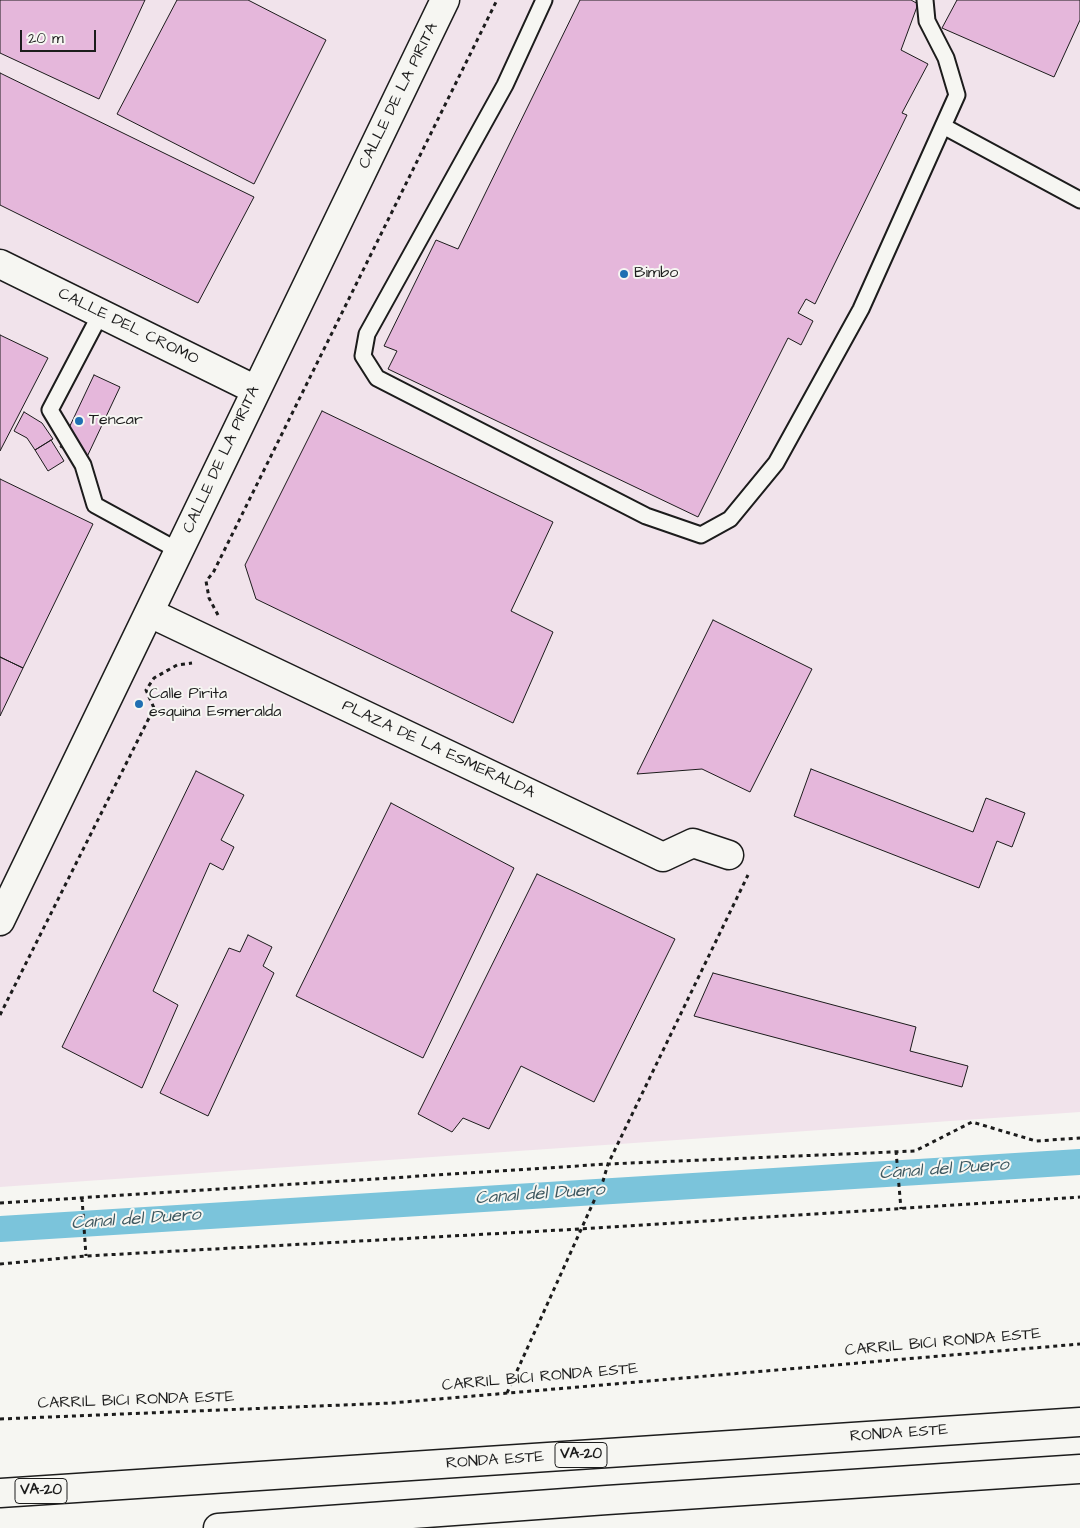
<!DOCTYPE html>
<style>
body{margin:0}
#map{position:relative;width:1080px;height:1528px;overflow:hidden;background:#f6f6f2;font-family:"Architects Daughter",sans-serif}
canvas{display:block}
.scale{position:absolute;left:20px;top:30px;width:76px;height:22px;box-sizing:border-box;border:2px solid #1c1c1c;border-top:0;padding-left:6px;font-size:15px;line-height:18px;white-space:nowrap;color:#1c1c1c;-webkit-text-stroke:4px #f6f6f2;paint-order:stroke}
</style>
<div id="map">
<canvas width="1080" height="1528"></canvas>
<div class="scale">20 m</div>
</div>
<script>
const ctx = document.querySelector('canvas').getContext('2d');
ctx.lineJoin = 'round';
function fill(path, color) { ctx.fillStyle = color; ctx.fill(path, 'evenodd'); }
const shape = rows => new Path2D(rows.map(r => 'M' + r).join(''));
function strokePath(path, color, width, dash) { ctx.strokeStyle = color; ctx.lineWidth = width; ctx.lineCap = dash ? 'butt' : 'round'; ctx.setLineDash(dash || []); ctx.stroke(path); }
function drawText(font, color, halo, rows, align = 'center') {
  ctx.font = font + ' "Architects Daughter",sans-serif'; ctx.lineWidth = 4; ctx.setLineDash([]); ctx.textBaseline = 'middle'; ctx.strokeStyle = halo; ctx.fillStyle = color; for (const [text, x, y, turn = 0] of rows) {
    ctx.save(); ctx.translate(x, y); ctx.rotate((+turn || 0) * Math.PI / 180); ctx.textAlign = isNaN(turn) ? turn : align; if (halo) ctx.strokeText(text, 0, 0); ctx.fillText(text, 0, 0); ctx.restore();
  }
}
fill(shape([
 [0,0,1080,0,1080,1112,0,1187]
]), '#f1e3eb');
strokePath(shape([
 [0,1229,1080,1162]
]), '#7bc4db', 26);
const building = shape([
 [0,0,145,0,99,99,0,53,0,0],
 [177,0,248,0,326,40,254,184,117,114,177,0],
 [580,0,911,0,918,4,901,50,928,64,902,113,907,115,815,304,806,299,798,313,813,321,801,345,788,338,698,517,388,369,397,351,384,346,436,240,458,249,580,0],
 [957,0,1080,0,1080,20,1054,77,942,28,957,0],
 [0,73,254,197,198,303,0,205,0,73],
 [0,335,48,358,0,451,0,335],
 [94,375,120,387,86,459,60,447,94,375],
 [322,411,553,522,511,611,553,632,513,723,256,599,245,565,322,411],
 [24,412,42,423,53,439,35,450,27,438,14,431,24,412],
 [51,440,64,461,48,471,35,450,51,440],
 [0,479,93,524,23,668,0,657,0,479],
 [713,620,812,669,750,792,702,769,637,774,713,620],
 [0,657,23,668,0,716,0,657],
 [811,769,973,832,986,798,1025,813,1012,847,997,841,979,888,794,816,811,769],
 [196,771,244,795,221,840,234,847,223,870,210,863,153,991,178,1005,142,1088,62,1047,196,771],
 [391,803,514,868,423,1058,296,996,391,803],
 [537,874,675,939,594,1102,521,1066,489,1129,463,1118,452,1132,418,1114,537,874],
 [248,935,272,947,263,966,274,973,208,1116,160,1093,229,948,240,952,248,935],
 [713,973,916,1027,910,1051,968,1066,962,1087,694,1016,713,973]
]);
fill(building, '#e5b7db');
strokePath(building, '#1c1c1c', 1);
const lane = shape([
 [544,0,505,85,367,334,363,356,377,378,646,516,701,535,730,519,776,463,861,309,957,95,946,58,927,21,925,0],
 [943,126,1080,200],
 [101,313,50,410,83,465,95,505,179,551]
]);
const street = shape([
 [0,264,256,390],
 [150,613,663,857,693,843,729,855]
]);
const secondary = shape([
 [0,921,445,0]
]);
const highway = shape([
 [0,1493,1080,1422],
 [218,1528,607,1500,1080,1469]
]);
strokePath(lane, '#1c1c1c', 19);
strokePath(street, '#1c1c1c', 31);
strokePath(secondary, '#1c1c1c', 31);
strokePath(highway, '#1c1c1c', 31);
strokePath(shape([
 [218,615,209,598,206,581,213,573,497,0],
 [0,1015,154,708,146,690,154,678,177,665,192,663],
 [896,1151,901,1209],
 [82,1198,86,1256],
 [0,1203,608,1164,915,1151,972,1122,1036,1141,1080,1138],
 [0,1264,86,1256,580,1229,1080,1197],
 [507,1393,603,1181,608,1164,748,875],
 [0,1419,392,1403,1080,1344]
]), '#1c1c1c', 3, [4, 4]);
strokePath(lane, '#f6f6f2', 15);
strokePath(street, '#f6f6f2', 28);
strokePath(secondary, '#f6f6f2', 28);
strokePath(highway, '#f6f6f2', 28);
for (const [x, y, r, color] of [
 [624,274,5,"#1f6fb2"],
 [79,421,5,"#1f6fb2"],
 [139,704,5,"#1f6fb2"]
]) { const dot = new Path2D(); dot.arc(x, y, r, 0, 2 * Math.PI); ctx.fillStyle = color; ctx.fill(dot); strokePath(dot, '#f6f6f2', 2); }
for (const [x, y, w] of [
 [581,1455,52],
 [41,1491,52]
]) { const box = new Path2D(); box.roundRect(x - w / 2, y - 12.5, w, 25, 4); ctx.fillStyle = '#f6f6f2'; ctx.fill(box); strokePath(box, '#1c1c1c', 1); }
drawText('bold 15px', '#1c1c1c', null, [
 ["VA-20",581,1455],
 ["VA-20",41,1491]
]);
drawText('16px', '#1c1c1c', '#f6f6f2', [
 ["CALLE DE LA PIRITA",399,96,-64],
 ["CALLE DEL CROMO",128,327,26],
 ["CALLE DE LA PIRITA",222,460,-65],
 ["PLAZA DE LA ESMERALDA",438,750,25],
 ["CARRIL BICI RONDA ESTE",943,1343,-5],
 ["CARRIL BICI RONDA ESTE",540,1378,-5],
 ["CARRIL BICI RONDA ESTE",136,1401,-2],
 ["RONDA ESTE",899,1434,-4],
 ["RONDA ESTE",495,1461,-4]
]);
drawText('16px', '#1c1c1c', '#f6f6f2', [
 ["Bimbo",634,274],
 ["Tencar",89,421],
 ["Calle Pirita",149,695],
 ["esquina Esmeralda",149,713]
], 'left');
drawText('italic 18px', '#3d575f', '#f6f6f2', [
 ["Canal del Duero",944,1170,-4],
 ["Canal del Duero",540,1195,-4],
 ["Canal del Duero",136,1220,-4]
]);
</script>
